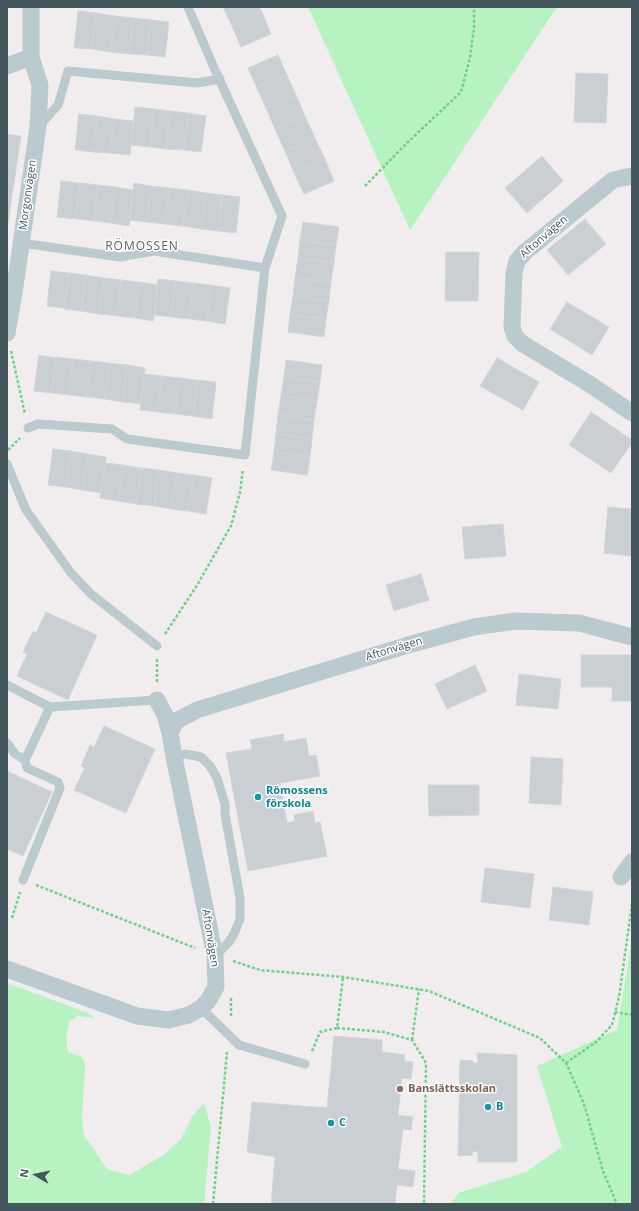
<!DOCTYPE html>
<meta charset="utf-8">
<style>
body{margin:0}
#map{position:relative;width:639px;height:1211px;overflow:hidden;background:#f1edee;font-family:"Open Sans",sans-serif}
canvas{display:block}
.frame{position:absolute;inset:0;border:8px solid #44575d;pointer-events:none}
.north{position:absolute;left:16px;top:1155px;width:40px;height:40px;-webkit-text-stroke:3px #fff;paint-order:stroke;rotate:279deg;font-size:11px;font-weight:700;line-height:16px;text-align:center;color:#44575d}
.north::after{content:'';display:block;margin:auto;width:14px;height:18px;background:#44575d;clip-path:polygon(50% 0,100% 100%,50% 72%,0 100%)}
</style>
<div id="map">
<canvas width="639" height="1211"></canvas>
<div class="frame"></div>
<div class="north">N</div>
</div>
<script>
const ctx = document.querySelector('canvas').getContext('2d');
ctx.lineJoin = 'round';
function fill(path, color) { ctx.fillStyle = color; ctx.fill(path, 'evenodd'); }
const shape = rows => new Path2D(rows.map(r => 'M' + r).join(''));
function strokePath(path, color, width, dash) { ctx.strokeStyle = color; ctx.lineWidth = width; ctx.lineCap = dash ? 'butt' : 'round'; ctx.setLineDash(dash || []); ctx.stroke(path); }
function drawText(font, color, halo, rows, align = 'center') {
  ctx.font = font + ' "Open Sans",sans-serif'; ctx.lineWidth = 3; ctx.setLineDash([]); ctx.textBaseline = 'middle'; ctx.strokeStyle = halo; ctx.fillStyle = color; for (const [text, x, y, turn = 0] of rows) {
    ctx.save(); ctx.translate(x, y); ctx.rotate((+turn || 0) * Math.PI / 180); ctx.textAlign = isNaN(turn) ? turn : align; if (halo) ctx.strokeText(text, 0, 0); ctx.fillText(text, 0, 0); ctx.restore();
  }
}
fill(shape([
 [308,7,557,7,410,230],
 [632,939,632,1204,451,1204,458,1193,526,1172,562,1147,537,1066,617,1030],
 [7,983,88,1013,95,1018,77,1016,70,1021,66,1036,68,1052,82,1057,85,1065,82,1118,84,1135,107,1169,129,1175,164,1155,181,1139,193,1115,204,1103,211,1127,204,1204,7,1204]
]), '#b7f3c0');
const building = shape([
 [223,7,259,7,262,12,232,26,223,7],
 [78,11,96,13,92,49,74,48,78,11],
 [262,12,271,34,241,47,232,26,262,12],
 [96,13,115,16,110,52,92,49,96,13],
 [115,16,133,18,129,54,110,52,115,16],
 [133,18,151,20,147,55,129,54,133,18],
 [151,20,169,22,165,57,147,55,151,20],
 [278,55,287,75,257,88,248,68,278,55],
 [576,73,608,74,606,123,574,122,576,73],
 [287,75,296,95,266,108,257,88,287,75],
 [296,95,305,116,275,129,266,108,296,95],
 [135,107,154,109,150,147,131,145,135,107],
 [154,109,170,111,166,149,150,147,154,109],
 [170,111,188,113,184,150,166,149,170,111],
 [188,113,206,116,201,152,184,150,188,113],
 [79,114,97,116,93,152,75,150,79,114],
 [97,116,114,119,110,153,93,152,97,116],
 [305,116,315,138,285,151,275,129,305,116],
 [114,119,134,121,130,155,110,153,114,119],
 [7,134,21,136,7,230,7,134],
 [315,138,325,159,294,173,285,151,315,138],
 [542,156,563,181,527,213,505,188,542,156],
 [325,159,334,181,304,194,294,173,325,159],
 [61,181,80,183,76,219,57,217,61,181],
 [80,183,98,185,94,221,76,219,80,183],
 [134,183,151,186,147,222,129,220,134,183],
 [98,185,115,187,111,223,94,221,98,185],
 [151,186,170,188,165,224,147,222,151,186],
 [115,187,133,190,129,226,111,223,115,187],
 [170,188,188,190,183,226,165,224,170,188],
 [188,190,206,193,201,229,183,226,188,190],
 [206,193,223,195,218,231,201,229,206,193],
 [222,195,240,197,236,233,218,231,222,195],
 [585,219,606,244,568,275,547,250,585,219],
 [303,222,339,227,336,245,300,240,303,222],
 [300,240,336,245,334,263,298,258,300,240],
 [446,252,479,252,478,301,445,301,446,252],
 [298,258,334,263,331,282,295,278,298,258],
 [51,271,69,273,64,308,47,306,51,271],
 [69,273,86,275,81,311,64,309,69,273],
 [86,275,104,278,99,314,81,311,86,275],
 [104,278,121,280,117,316,99,314,104,278],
 [295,278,331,282,329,301,293,296,295,278],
 [158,279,176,281,171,317,154,315,158,279],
 [121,280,139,282,135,318,117,316,121,280],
 [176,281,193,283,189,319,171,317,176,281],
 [139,282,158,285,153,321,135,318,139,282],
 [193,283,211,285,207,321,189,319,193,283],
 [211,285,230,288,225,324,207,321,211,285],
 [293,296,329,301,326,319,290,315,293,296],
 [567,302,609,327,592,355,550,329,567,302],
 [290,315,326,319,324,337,288,332,290,315],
 [39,355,56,358,52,393,34,391,39,355],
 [56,357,73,359,69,395,52,393,56,357],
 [497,358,539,382,523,410,480,386,497,358],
 [73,359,91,361,87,397,69,395,73,359],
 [286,360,322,365,320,382,284,377,286,360],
 [91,361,109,363,105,399,87,397,91,361],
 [109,363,127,365,123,402,105,399,109,363],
 [127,365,145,368,141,404,123,402,127,365],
 [144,374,162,376,157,412,140,410,144,374],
 [162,376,179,378,175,414,157,412,162,376],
 [284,377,320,382,317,401,281,396,284,377],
 [179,378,197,380,193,416,175,414,179,378],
 [197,380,216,382,212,419,193,416,197,380],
 [281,396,317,401,314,420,278,415,281,396],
 [591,412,632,440,632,443,611,473,569,445,591,412],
 [278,415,314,420,312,439,276,434,278,415],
 [276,434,312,439,310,457,274,452,276,434],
 [53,449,71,451,66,487,48,485,53,449],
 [71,451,88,454,83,490,66,487,71,451],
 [274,452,310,457,307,475,271,470,274,452],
 [88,454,106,457,101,493,83,490,88,454],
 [105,463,123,465,118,501,100,498,105,463],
 [123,465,141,468,136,504,118,501,123,465],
 [141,468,159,470,154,506,136,504,141,468],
 [159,470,177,473,171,509,154,506,159,470],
 [177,473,194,475,188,511,171,509,177,473],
 [194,475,212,478,206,514,188,511,194,475],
 [608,507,632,509,632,556,604,553,608,507],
 [503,524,506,556,465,559,462,527,503,524],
 [421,574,429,600,394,611,386,585,421,574],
 [46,612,97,635,68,700,17,676,27,654,23,652,33,631,36,633,46,612],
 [581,655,632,655,632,701,612,701,612,687,581,687,581,655],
 [475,665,487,691,447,709,435,684,475,665],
 [519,674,561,679,558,709,516,705,519,674],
 [104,726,155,749,126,813,74,790,85,768,81,766,90,745,94,747,104,726],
 [283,734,284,742,306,738,309,756,316,755,320,776,280,783,287,823,295,821,294,815,313,811,315,823,320,822,327,856,248,871,226,753,252,749,250,740,283,734],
 [531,757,563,759,561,805,529,803,531,757],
 [7,771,52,792,23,856,7,849,7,771],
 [428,785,479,785,479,815,429,816,428,785],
 [485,868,534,874,530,908,481,902,485,868],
 [553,887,593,892,589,925,549,920,553,887],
 [334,1036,382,1040,382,1052,405,1055,404,1061,413,1062,411,1079,402,1078,398,1115,413,1117,411,1130,403,1129,398,1169,415,1171,413,1187,397,1185,395,1204,271,1204,275,1157,247,1152,252,1102,327,1108,334,1036],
 [477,1053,517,1055,517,1162,478,1162,478,1152,473,1151,472,1155,458,1156,460,1060,473,1061,473,1063,478,1063,477,1053]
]);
fill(building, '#c9cfd3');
strokePath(building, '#d1d6da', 1);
strokePath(shape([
 [365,186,408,142,461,92,470,58,474,28,474,7],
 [11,351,25,414],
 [8,450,20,438],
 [165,634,196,587,231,526,240,492,243,469],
 [157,659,157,682],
 [36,885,195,948],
 [12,918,20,892],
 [233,961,260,970,343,977,429,991,540,1038,566,1063,584,1104,603,1171,617,1204],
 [231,998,231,1017],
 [615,1012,632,1015],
 [337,1028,384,1032,412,1040,426,1063,424,1204],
 [412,1040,419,989],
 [312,1051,320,1032,337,1028,343,977],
 [566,1063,596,1042,612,1025,619,997,632,904],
 [213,1204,227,1052]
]), '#6cd388', 2.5, [3, 2]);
strokePath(shape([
 [39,126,58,105,68,71,197,83,220,79],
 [21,243,120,257,154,251,265,268],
 [28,428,38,424,112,429,127,439,245,455,265,268,282,216,215,70,188,7],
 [7,464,26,510,71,573,91,594,157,646],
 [7,685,50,707,157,700],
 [7,743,15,754,25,760,27,768,58,782,60,788,23,880],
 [174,757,185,754,201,757,210,766,217,778,225,804,225,814,240,898,240,919,234,934,229,942,215,956],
 [25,760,50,707],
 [201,1008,239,1045,305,1064]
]), '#bacace', 9);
strokePath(shape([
 [7,66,31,57],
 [632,176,613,180,525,252,517,261,514,273,512,327,515,336,523,344,591,385,632,413],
 [7,333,14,293,38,127,40,85,31,57,31,7],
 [170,733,176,721,197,710,408,645,474,627,515,621,579,623,632,637],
 [621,877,632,862],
 [7,969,137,1016,168,1020,189,1015,201,1008,208,1001,216,987,215,956,174,757,170,733,165,715,157,700]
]), '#bacace', 17);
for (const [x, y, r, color] of [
 [258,797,4,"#0f9aa8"],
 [400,1089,4,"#8d6e63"],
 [488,1107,4,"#0f9aa8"],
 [331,1123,4,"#0f9aa8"]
]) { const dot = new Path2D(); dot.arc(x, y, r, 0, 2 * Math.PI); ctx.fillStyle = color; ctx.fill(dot); strokePath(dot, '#fff', 1.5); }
drawText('11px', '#44575d', '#fff', [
 ["Morgonvägen",28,195,-82],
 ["Aftonvägen",544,237,-41],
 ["Aftonvägen",394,649,-17],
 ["Aftonvägen",210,938,81]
]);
drawText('bold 11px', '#0d838f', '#fff', [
 ["Römossens",266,791],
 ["förskola",266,804],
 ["B",496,1107],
 ["C",339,1123]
], 'left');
drawText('bold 11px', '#785e54', '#fff', [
 ["Banslättsskolan",408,1089]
], 'left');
ctx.letterSpacing = '1px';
drawText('12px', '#5a6063', '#fff', [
 ["RÖMOSSEN",142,247]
]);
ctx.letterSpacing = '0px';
</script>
